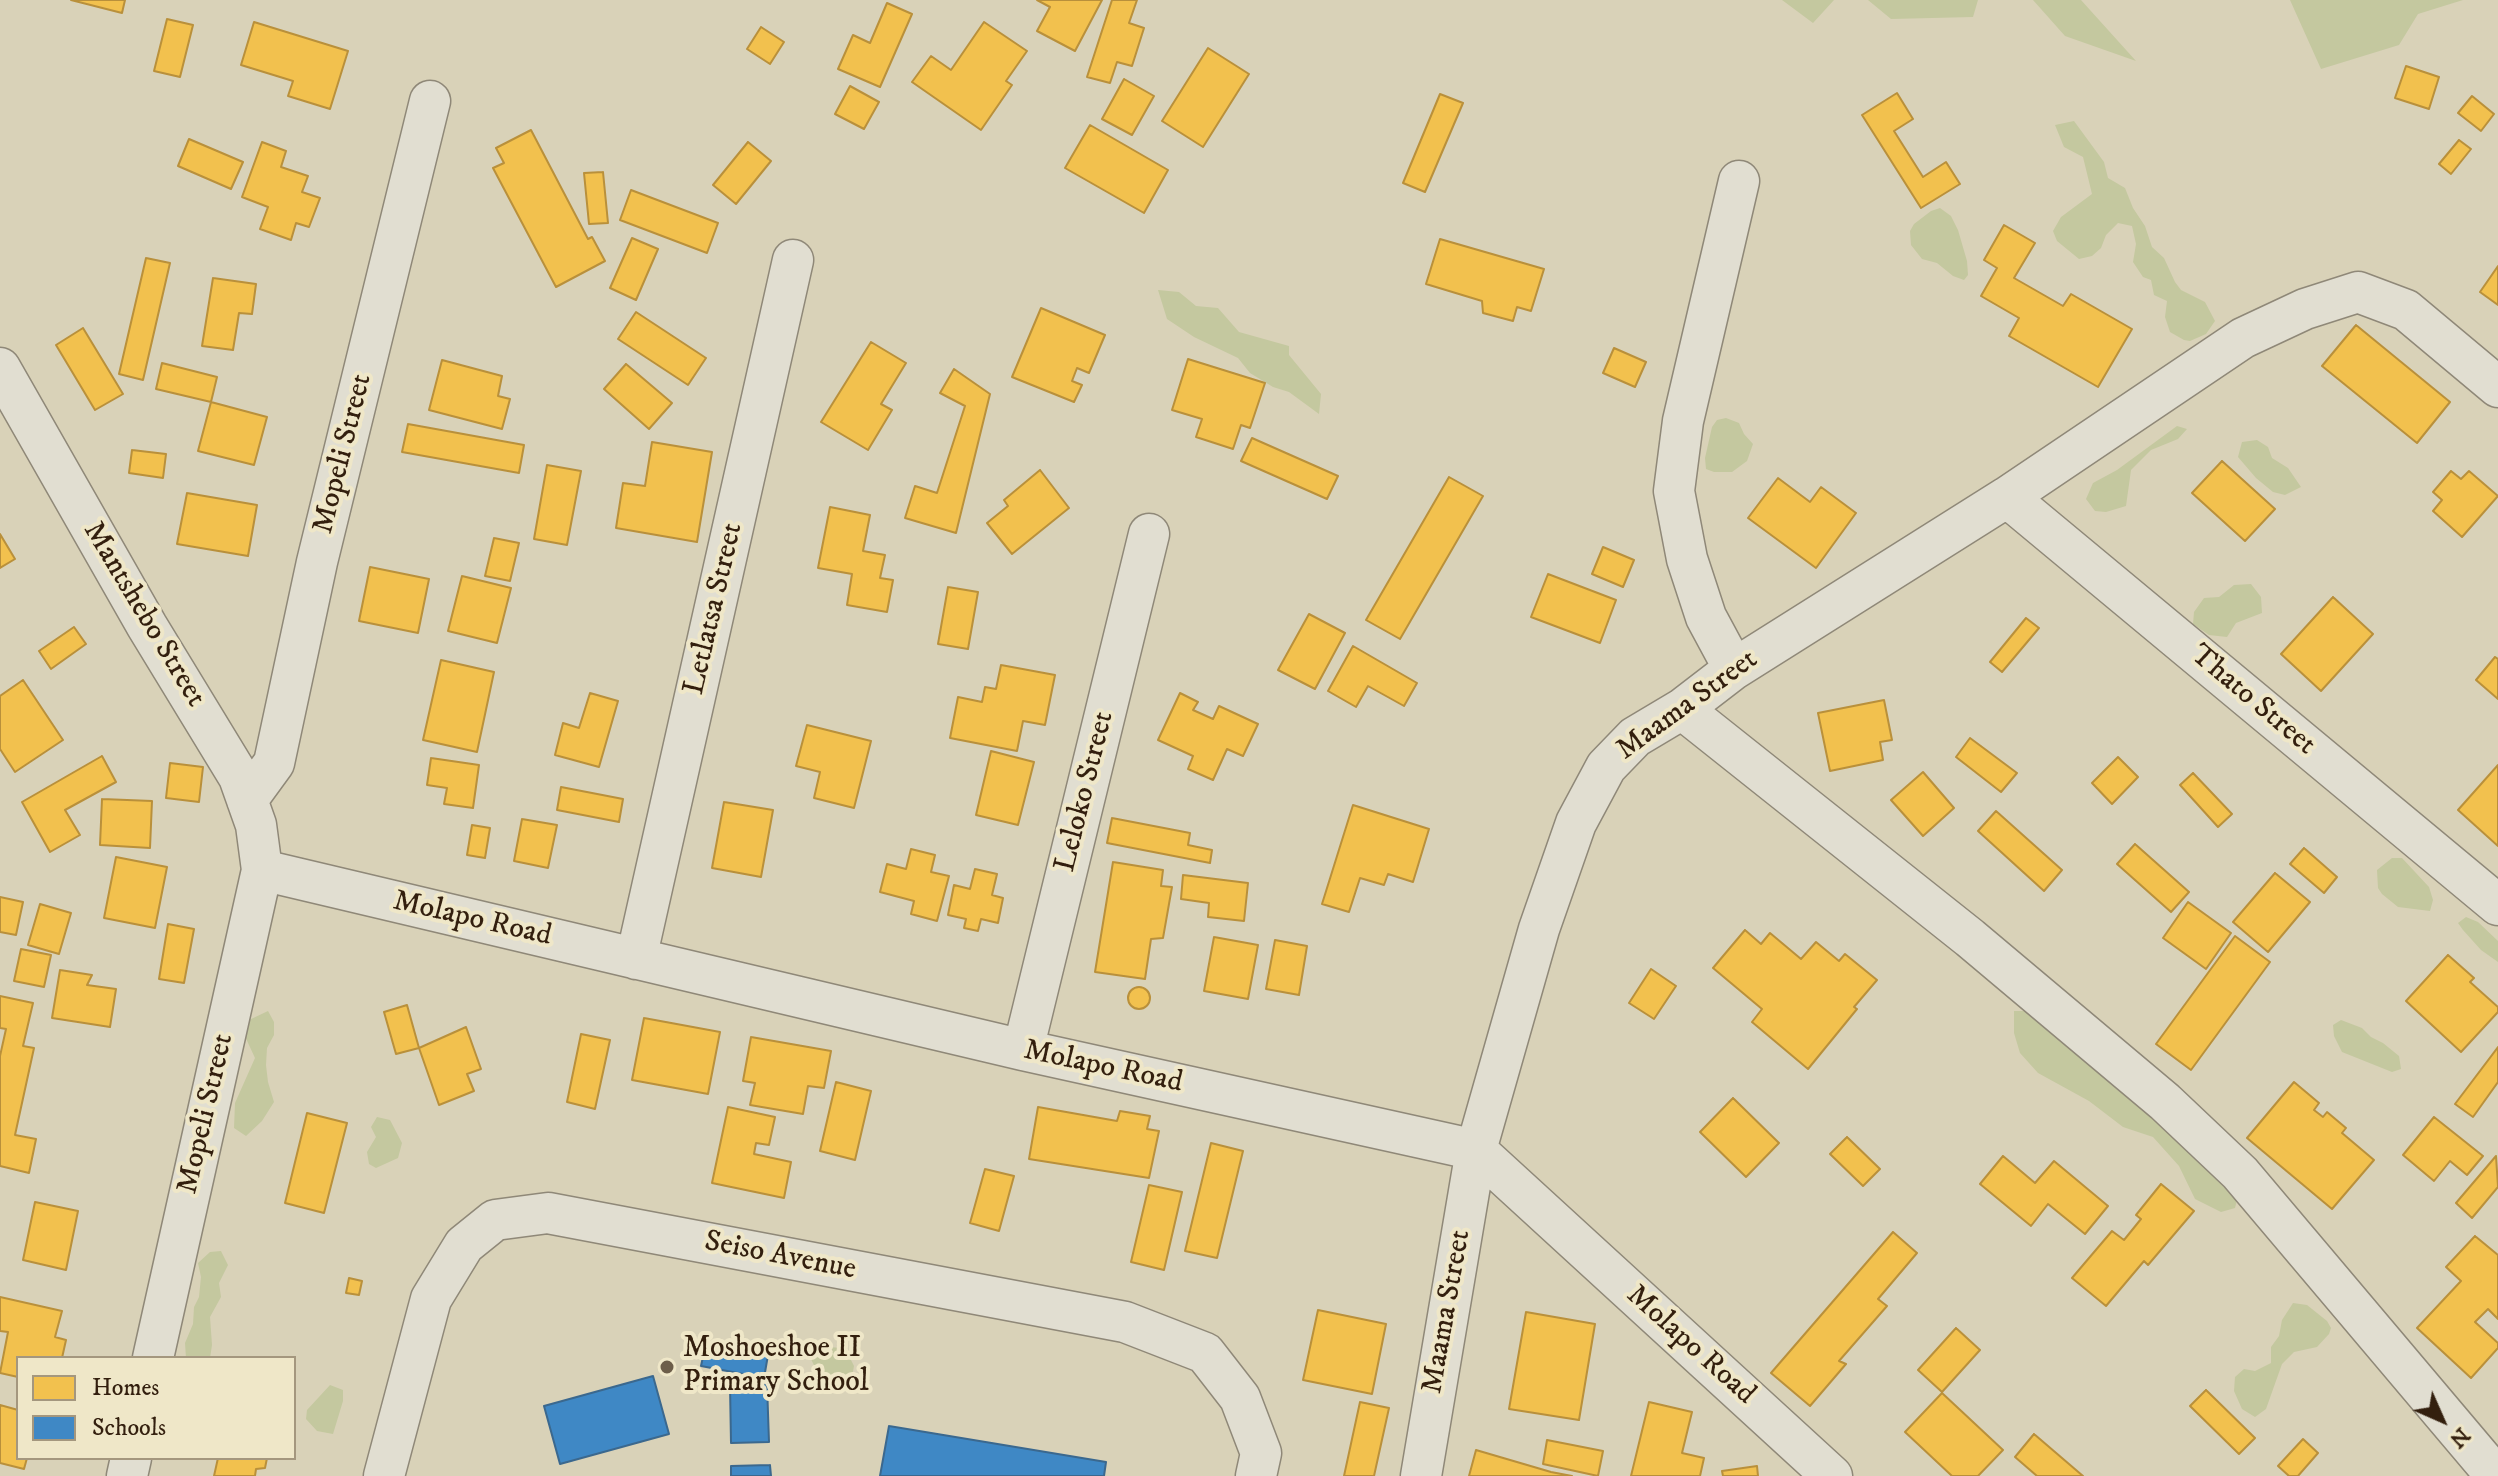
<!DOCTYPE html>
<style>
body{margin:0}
#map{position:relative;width:2498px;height:1476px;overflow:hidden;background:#d9d2b8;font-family:"IM FELL DW Pica",serif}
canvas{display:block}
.legend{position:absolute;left:16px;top:1356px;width:280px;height:104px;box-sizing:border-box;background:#efe7c8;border:2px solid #a4977e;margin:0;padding:10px 14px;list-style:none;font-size:24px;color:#331f0e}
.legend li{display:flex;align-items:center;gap:16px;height:40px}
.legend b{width:40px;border:2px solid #a4977e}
.north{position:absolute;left:2402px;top:1380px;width:80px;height:80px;-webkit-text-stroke:6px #efe7c8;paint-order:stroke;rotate:135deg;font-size:22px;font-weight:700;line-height:32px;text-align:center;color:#331f0e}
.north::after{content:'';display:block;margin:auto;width:28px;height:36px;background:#331f0e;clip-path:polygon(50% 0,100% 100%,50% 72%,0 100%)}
</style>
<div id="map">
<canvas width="2498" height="1476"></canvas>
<ul class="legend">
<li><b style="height:22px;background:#f2c14e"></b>Homes</li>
<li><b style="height:22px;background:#3f88c5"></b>Schools</li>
</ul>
<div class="north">N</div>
</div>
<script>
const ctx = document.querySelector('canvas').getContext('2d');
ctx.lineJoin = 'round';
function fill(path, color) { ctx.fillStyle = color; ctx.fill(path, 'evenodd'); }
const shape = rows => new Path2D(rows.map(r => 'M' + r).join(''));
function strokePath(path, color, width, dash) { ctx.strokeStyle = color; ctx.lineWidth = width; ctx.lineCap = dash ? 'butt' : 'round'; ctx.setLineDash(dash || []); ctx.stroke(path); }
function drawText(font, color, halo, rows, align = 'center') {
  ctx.font = font + ' "IM FELL DW Pica",serif'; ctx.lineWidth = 8; ctx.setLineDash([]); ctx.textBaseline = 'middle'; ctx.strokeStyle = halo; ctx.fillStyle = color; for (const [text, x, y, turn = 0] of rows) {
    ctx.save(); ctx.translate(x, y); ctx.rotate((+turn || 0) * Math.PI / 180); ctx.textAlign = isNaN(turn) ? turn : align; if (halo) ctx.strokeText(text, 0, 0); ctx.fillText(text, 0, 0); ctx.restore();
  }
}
fill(shape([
 [1782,0,1834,0,1813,23],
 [1868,0,1978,0,1973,17,1891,19],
 [2033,0,2081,0,2136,61,2065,36],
 [2290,0,2463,0,2418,14,2399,45,2321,69],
 [2074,121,2104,162,2108,178,2125,188,2133,208,2145,226,2152,247,2164,258,2175,282,2181,290,2205,302,2215,321,2206,334,2190,341,2184,340,2170,332,2165,317,2167,301,2154,295,2151,280,2143,277,2133,262,2136,244,2132,226,2118,223,2106,235,2101,248,2092,256,2079,259,2057,241,2053,231,2061,217,2092,194,2083,157,2064,147,2055,125],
 [1940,208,1951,216,1958,230,1967,261,1968,275,1964,280,1953,276,1937,263,1922,259,1911,245,1910,231,1914,224,1931,211],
 [1158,290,1179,292,1196,306,1218,308,1239,332,1289,346,1289,355,1321,394,1319,414,1289,392,1273,387,1250,373,1238,358,1194,337,1167,319],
 [1726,418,1739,423,1744,434,1753,444,1747,461,1732,472,1714,472,1706,469,1705,458,1712,427,1717,420],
 [2177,426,2187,429,2178,439,2151,450,2131,470,2126,506,2106,512,2095,511,2086,499,2093,483,2117,470],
 [2257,440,2268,447,2272,458,2288,468,2301,487,2285,495,2273,492,2256,478,2238,457,2242,442],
 [2251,584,2261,597,2262,613,2236,623,2227,637,2209,635,2193,624,2194,612,2204,598,2219,597,2234,585],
 [2392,858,2402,858,2429,887,2433,900,2430,911,2398,907,2382,894,2378,888,2377,870],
 [2466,917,2478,922,2498,941,2498,962,2481,950,2463,930,2458,923],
 [268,1011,274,1022,274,1035,267,1048,266,1065,268,1082,274,1102,262,1121,246,1136,234,1128,235,1103,255,1058,243,1032,249,1020],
 [2014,1011,2031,1011,2086,1050,2239,1192,2235,1208,2221,1212,2195,1199,2179,1166,2153,1137,2123,1127,2089,1101,2038,1073,2020,1053,2014,1033],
 [2341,1020,2362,1028,2371,1037,2383,1043,2399,1056,2401,1069,2392,1072,2342,1052,2334,1036,2333,1025],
 [377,1117,390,1120,402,1143,398,1158,376,1168,369,1164,367,1152,376,1137,371,1127],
 [221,1251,228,1265,219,1283,221,1297,210,1317,212,1345,210,1358,186,1358,185,1343,193,1324,194,1307,199,1297,201,1277,198,1263,210,1252],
 [2293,1303,2307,1305,2327,1321,2331,1328,2329,1334,2317,1347,2294,1352,2282,1364,2266,1409,2255,1417,2242,1409,2234,1391,2235,1377,2244,1369,2255,1371,2271,1363,2271,1347,2279,1336,2282,1320],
 [826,1347,845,1348,854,1366,852,1377,843,1383,823,1384,811,1359],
 [330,1385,343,1390,343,1401,333,1434,317,1431,306,1419,307,1410]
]), '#c4c89f');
const homes = shape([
 [71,0,125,0,122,13,71,0],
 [1037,0,1102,0,1075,51,1037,31,1050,7,1037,0],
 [1112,0,1137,0,1129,23,1144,28,1132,66,1117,62,1110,83,1087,77,1112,0],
 [887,3,912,14,880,87,838,69,853,35,870,43,887,3],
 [167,19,193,25,180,77,154,71,167,19],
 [254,22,348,51,330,109,288,96,293,81,241,65,254,22],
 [984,22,1027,51,1006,81,1012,85,981,130,912,82,931,56,951,70,984,22],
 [761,27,784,42,770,64,747,49,761,27],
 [1208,48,1249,74,1203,147,1162,121,1208,48],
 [2406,66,2439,77,2429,109,2395,98,2406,66],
 [1124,79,1154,96,1132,135,1102,119,1124,79],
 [850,86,879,102,864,129,835,114,850,86],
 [1897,93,1913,119,1894,131,1923,177,1946,162,1960,184,1921,208,1862,115,1897,93],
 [1440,94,1463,103,1425,192,1403,183,1440,94],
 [2472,96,2494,114,2481,131,2458,113,2472,96],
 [1090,125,1168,170,1144,213,1065,168,1090,125],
 [531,130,588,239,592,237,605,261,556,287,493,168,504,163,496,148,531,130],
 [189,139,243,162,231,189,178,166,189,139],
 [2459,140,2471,149,2451,174,2439,164,2459,140],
 [262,142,286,151,281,167,308,176,302,192,320,198,309,227,296,223,291,240,260,229,268,207,242,197,262,142],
 [748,142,771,161,736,204,713,185,748,142],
 [603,172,608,223,589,224,584,173,603,172],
 [631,190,718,223,707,253,620,220,631,190],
 [2004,225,2035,243,2014,278,2063,306,2071,294,2132,329,2098,387,2009,336,2019,318,1981,296,1997,268,1984,260,2004,225],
 [632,238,658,249,636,300,610,288,632,238],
 [1440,239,1544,269,1531,311,1517,307,1513,321,1483,313,1482,301,1426,284,1440,239],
 [146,258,170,263,143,380,119,374,146,258],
 [2498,266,2498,305,2480,292,2498,266],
 [213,278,256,284,252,314,239,313,233,350,202,346,213,278],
 [1041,308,1105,335,1089,373,1077,368,1072,381,1082,385,1074,402,1012,377,1041,308],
 [636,312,706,358,688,385,618,339,636,312],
 [2356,325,2450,402,2417,443,2322,366,2356,325],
 [83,328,123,394,95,410,56,345,83,328],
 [871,342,906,363,881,404,892,410,868,450,821,422,871,342],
 [1614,348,1646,362,1635,387,1603,373,1614,348],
 [1188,359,1265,383,1250,428,1241,425,1233,449,1196,437,1202,419,1172,410,1188,359],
 [442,360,502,376,498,396,510,399,502,429,429,410,442,360],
 [162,363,217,377,211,402,156,389,162,363],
 [626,364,672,403,649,429,604,389,626,364],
 [954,369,990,394,956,533,905,518,915,486,937,493,965,406,940,393,954,369],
 [211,402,267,417,254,465,198,451,211,402],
 [408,424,524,445,519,473,402,452,408,424],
 [1252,438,1338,476,1327,499,1241,461,1252,438],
 [652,442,712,452,697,542,616,528,623,483,645,486,652,442],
 [132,450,166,454,163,478,129,473,132,450],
 [2222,461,2275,509,2245,541,2192,493,2222,461],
 [547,465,581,471,567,545,534,539,547,465],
 [1040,470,1069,508,1012,554,987,523,1008,506,1004,500,1040,470],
 [2451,471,2461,479,2469,471,2498,496,2462,537,2433,511,2442,500,2433,492,2451,471],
 [1449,477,1483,496,1400,639,1366,620,1449,477],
 [1778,478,1810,502,1821,487,1856,513,1816,568,1748,518,1778,478],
 [187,493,257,505,248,556,177,544,187,493],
 [830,507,870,515,863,551,885,555,880,578,893,580,887,612,847,605,852,574,818,568,830,507],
 [0,534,15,559,0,568,0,534],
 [494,538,519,543,510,581,485,576,494,538],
 [1603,547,1634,560,1623,587,1592,574,1603,547],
 [370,567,429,579,418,633,359,621,370,567],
 [1548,574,1616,600,1600,643,1531,617,1548,574],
 [462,576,511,588,497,643,448,631,462,576],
 [948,587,978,592,968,649,938,644,948,587],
 [2333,597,2373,634,2321,691,2281,654,2333,597],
 [1309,614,1345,633,1315,689,1278,670,1309,614],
 [2026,618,2039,628,2002,672,1990,662,2026,618],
 [74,627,86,644,51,669,39,651,74,627],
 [1353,646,1417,683,1404,706,1368,686,1356,707,1328,691,1353,646],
 [2495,657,2498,659,2498,699,2476,680,2495,657],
 [441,660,494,672,477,752,423,740,441,660],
 [1001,665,1055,675,1045,725,1023,721,1017,751,950,738,958,697,982,702,985,687,996,689,1001,665],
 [23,680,63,740,15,772,0,749,0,696,23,680],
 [590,693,618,701,599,767,555,755,563,723,579,728,590,693],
 [1180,693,1198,702,1193,710,1213,719,1219,706,1258,724,1243,756,1227,749,1213,780,1188,769,1193,756,1158,740,1180,693],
 [1884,700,1892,740,1880,742,1883,760,1830,771,1818,713,1884,700],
 [807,725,871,741,854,808,814,798,820,772,796,766,807,725],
 [1970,738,2017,773,2001,792,1956,757,1970,738],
 [991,751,1034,762,1018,825,976,815,991,751],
 [102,756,116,782,65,810,80,835,50,852,22,802,102,756],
 [2118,757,2138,777,2112,804,2092,783,2118,757],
 [431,758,479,765,473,808,444,804,447,788,427,785,431,758],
 [170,763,203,767,199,802,166,798,170,763],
 [2498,765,2498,846,2458,810,2498,765],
 [1923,772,1954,808,1923,836,1891,800,1923,772],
 [2193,773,2232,814,2218,827,2180,785,2193,773],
 [561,787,623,799,619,822,557,810,561,787],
 [102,799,152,801,150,848,100,845,102,799],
 [724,802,773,810,761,877,712,868,724,802],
 [1353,805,1429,829,1413,882,1388,874,1384,885,1360,878,1349,912,1322,904,1353,805],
 [1996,811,2062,870,2044,891,1978,831,1996,811],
 [1112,818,1190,833,1188,845,1212,850,1210,863,1107,843,1112,818],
 [522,819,557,825,548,868,514,861,522,819],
 [472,825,490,828,485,858,467,855,472,825],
 [2135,844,2189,892,2171,912,2117,864,2135,844],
 [2304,848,2337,877,2324,893,2290,864,2304,848],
 [911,849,935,855,931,872,949,876,937,921,911,914,914,901,880,892,887,864,906,869,911,849],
 [116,857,167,867,155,928,104,918,116,857],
 [1113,862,1163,870,1161,886,1172,887,1163,938,1151,939,1145,979,1095,972,1113,862],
 [975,869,997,874,992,895,1003,898,998,923,981,919,978,931,964,928,966,919,948,915,954,885,970,889,975,869],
 [2275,873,2310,902,2268,952,2233,922,2275,873],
 [1183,875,1248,883,1244,921,1208,917,1209,903,1181,899,1183,875],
 [0,897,23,902,16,935,0,932,0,897],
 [2188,902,2231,933,2206,969,2163,938,2188,902],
 [40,904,71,913,59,954,28,945,40,904],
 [168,924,194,929,184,983,159,979,168,924],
 [1745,930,1761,944,1770,933,1801,959,1816,942,1839,961,1845,954,1877,980,1854,1007,1857,1009,1808,1069,1752,1022,1762,1009,1713,968,1745,930],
 [2235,936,2270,962,2191,1070,2156,1044,2235,936],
 [1214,937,1258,945,1248,999,1204,991,1214,937],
 [1275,940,1307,946,1299,995,1266,989,1275,940],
 [21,949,51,955,44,987,14,981,21,949],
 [2448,955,2474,978,2470,982,2498,1007,2498,1012,2461,1052,2406,1001,2448,955],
 [1651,969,1676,986,1654,1019,1629,1003,1651,969],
 [60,970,92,975,87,985,116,989,110,1027,52,1018,60,970],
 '1128 998a11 11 0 1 1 22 0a11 11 0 1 1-22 0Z',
 [0,996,33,1003,23,1046,34,1048,15,1135,36,1139,29,1173,0,1166,0,1056,6,1029,0,1028,0,996],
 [407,1005,419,1048,396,1054,384,1012,407,1005],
 [644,1018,720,1032,708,1094,632,1080,644,1018],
 [466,1027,481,1069,467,1074,474,1091,439,1105,419,1048,466,1027],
 [581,1034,610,1040,595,1109,567,1102,581,1034],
 [751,1037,831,1051,824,1088,808,1086,803,1114,750,1105,755,1083,743,1081,751,1037],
 [2498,1047,2498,1082,2473,1117,2455,1104,2498,1047],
 [836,1082,871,1091,855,1160,820,1151,836,1082],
 [2294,1082,2319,1103,2314,1110,2323,1117,2327,1112,2346,1128,2342,1133,2374,1160,2332,1209,2247,1138,2294,1082],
 [1733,1098,1779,1143,1746,1177,1700,1132,1733,1098],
 [728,1107,775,1117,769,1145,756,1143,754,1154,791,1162,784,1198,712,1183,728,1107],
 [1038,1107,1117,1121,1120,1111,1150,1116,1147,1129,1159,1131,1149,1178,1029,1159,1038,1107],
 [307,1113,347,1123,324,1213,285,1203,307,1113],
 [2434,1117,2483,1156,2467,1175,2450,1161,2434,1181,2403,1155,2434,1117],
 [1847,1137,1880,1169,1863,1186,1830,1154,1847,1137],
 [1211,1143,1243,1151,1217,1258,1185,1251,1211,1143],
 [2003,1156,2035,1183,2054,1161,2108,1206,2085,1234,2048,1204,2031,1226,1980,1184,2003,1156],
 [2496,1156,2498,1187,2472,1218,2456,1203,2496,1156],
 [985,1169,1014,1176,999,1231,970,1223,985,1169],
 [2161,1184,2194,1211,2148,1265,2144,1261,2106,1306,2072,1278,2112,1231,2124,1240,2141,1219,2136,1215,2161,1184],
 [1149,1185,1182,1192,1164,1270,1131,1262,1149,1185],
 [35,1202,78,1211,66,1270,23,1260,35,1202],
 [1893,1232,1917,1253,1878,1299,1887,1306,1839,1361,1846,1364,1810,1406,1771,1373,1893,1232],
 [2475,1236,2498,1255,2498,1319,2488,1309,2475,1322,2498,1343,2498,1348,2471,1378,2417,1328,2461,1281,2446,1267,2475,1236],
 [349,1278,362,1281,359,1295,346,1293,349,1278],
 [0,1297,62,1311,55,1337,66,1340,62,1358,18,1358,18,1377,0,1373,8,1332,0,1331,0,1297],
 [1318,1310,1386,1324,1372,1394,1303,1380,1318,1310],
 [1526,1312,1595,1324,1579,1420,1509,1409,1526,1312],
 [1956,1328,1980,1350,1942,1392,1918,1370,1956,1328],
 [2206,1390,2255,1438,2239,1454,2190,1406,2206,1390],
 [1942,1393,2003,1450,1978,1476,1952,1476,1905,1432,1942,1393],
 [1360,1402,1389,1408,1374,1476,1344,1476,1360,1402],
 [1649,1402,1692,1412,1682,1453,1704,1458,1700,1476,1631,1476,1649,1402],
 [0,1405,18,1410,18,1458,27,1458,24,1469,0,1463,0,1405],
 [2034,1434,2083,1476,2037,1476,2015,1457,2034,1434],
 [2303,1439,2318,1453,2298,1476,2289,1476,2278,1466,2303,1439],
 [1547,1440,1603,1451,1598,1476,1543,1464,1547,1440],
 [1476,1450,1551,1472,1572,1476,1469,1476,1476,1450],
 [218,1458,267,1458,265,1468,256,1469,255,1476,214,1476,218,1458],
 [1757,1466,1758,1476,1723,1476,1722,1471,1757,1466]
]);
fill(homes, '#f2c14e');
strokePath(homes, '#b9903b', 2);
const schools = shape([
 [706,1343,768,1355,764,1378,701,1366,706,1343],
 [653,1376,669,1434,560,1464,544,1406,653,1376],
 [767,1384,769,1442,731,1443,730,1385,767,1384],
 [889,1426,1106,1462,1104,1476,880,1476,889,1426],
 [770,1465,771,1476,731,1476,731,1466,770,1465]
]);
fill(schools, '#3f88c5');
strokePath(schools, '#3b688e', 2);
const street = shape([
 [0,368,147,626,239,777,256,825,262,870,153,1358],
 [2007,497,2498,905],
 [1734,669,1706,617,1687,559,1674,491,1683,421,1739,181],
 [1682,709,1970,938,2165,1102,2240,1173,2496,1476],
 [247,800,274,763,317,562,430,101],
 [262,870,1023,1050,1476,1150,1832,1476],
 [636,959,793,260],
 [1023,1050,1149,534],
 [127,1476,131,1458],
 [384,1476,431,1299,464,1245,495,1220,548,1213,1125,1322,1205,1353,1240,1398,1261,1453,1256,1476],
 [1421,1476,1476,1150,1539,929,1576,823,1606,767,1635,737,1682,709,1734,669,2007,497,2243,338,2305,309,2358,292,2406,310,2498,387]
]);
strokePath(street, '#8f8878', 43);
strokePath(street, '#e1ded1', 40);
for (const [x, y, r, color] of [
 [667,1367,8,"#6d5e4a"]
]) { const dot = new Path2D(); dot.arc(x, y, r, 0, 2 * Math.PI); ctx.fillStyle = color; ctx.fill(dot); strokePath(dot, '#efe7c8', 3); }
drawText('30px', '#331f0e', '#efe7c8', [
 ["Mopeli Street",344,454,-76],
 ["Letlatsa Street",715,609,-77],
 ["Mantshebo Street",143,615,59],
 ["Thato Street",2252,701,40],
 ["Maama Street",1688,706,-36],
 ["Leloko Street",1086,792,-76],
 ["Molapo Road",472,920,13],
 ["Molapo Road",1103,1068,12],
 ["Mopeli Street",207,1114,-77],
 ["Seiso Avenue",780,1257,11],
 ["Maama Street",1448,1312,-80],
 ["Molapo Road",1690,1346,42]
]);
drawText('30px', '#331f0e', '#efe7c8', [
 ["Moshoeshoe II",683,1350],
 ["Primary School",683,1384]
], 'left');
</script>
